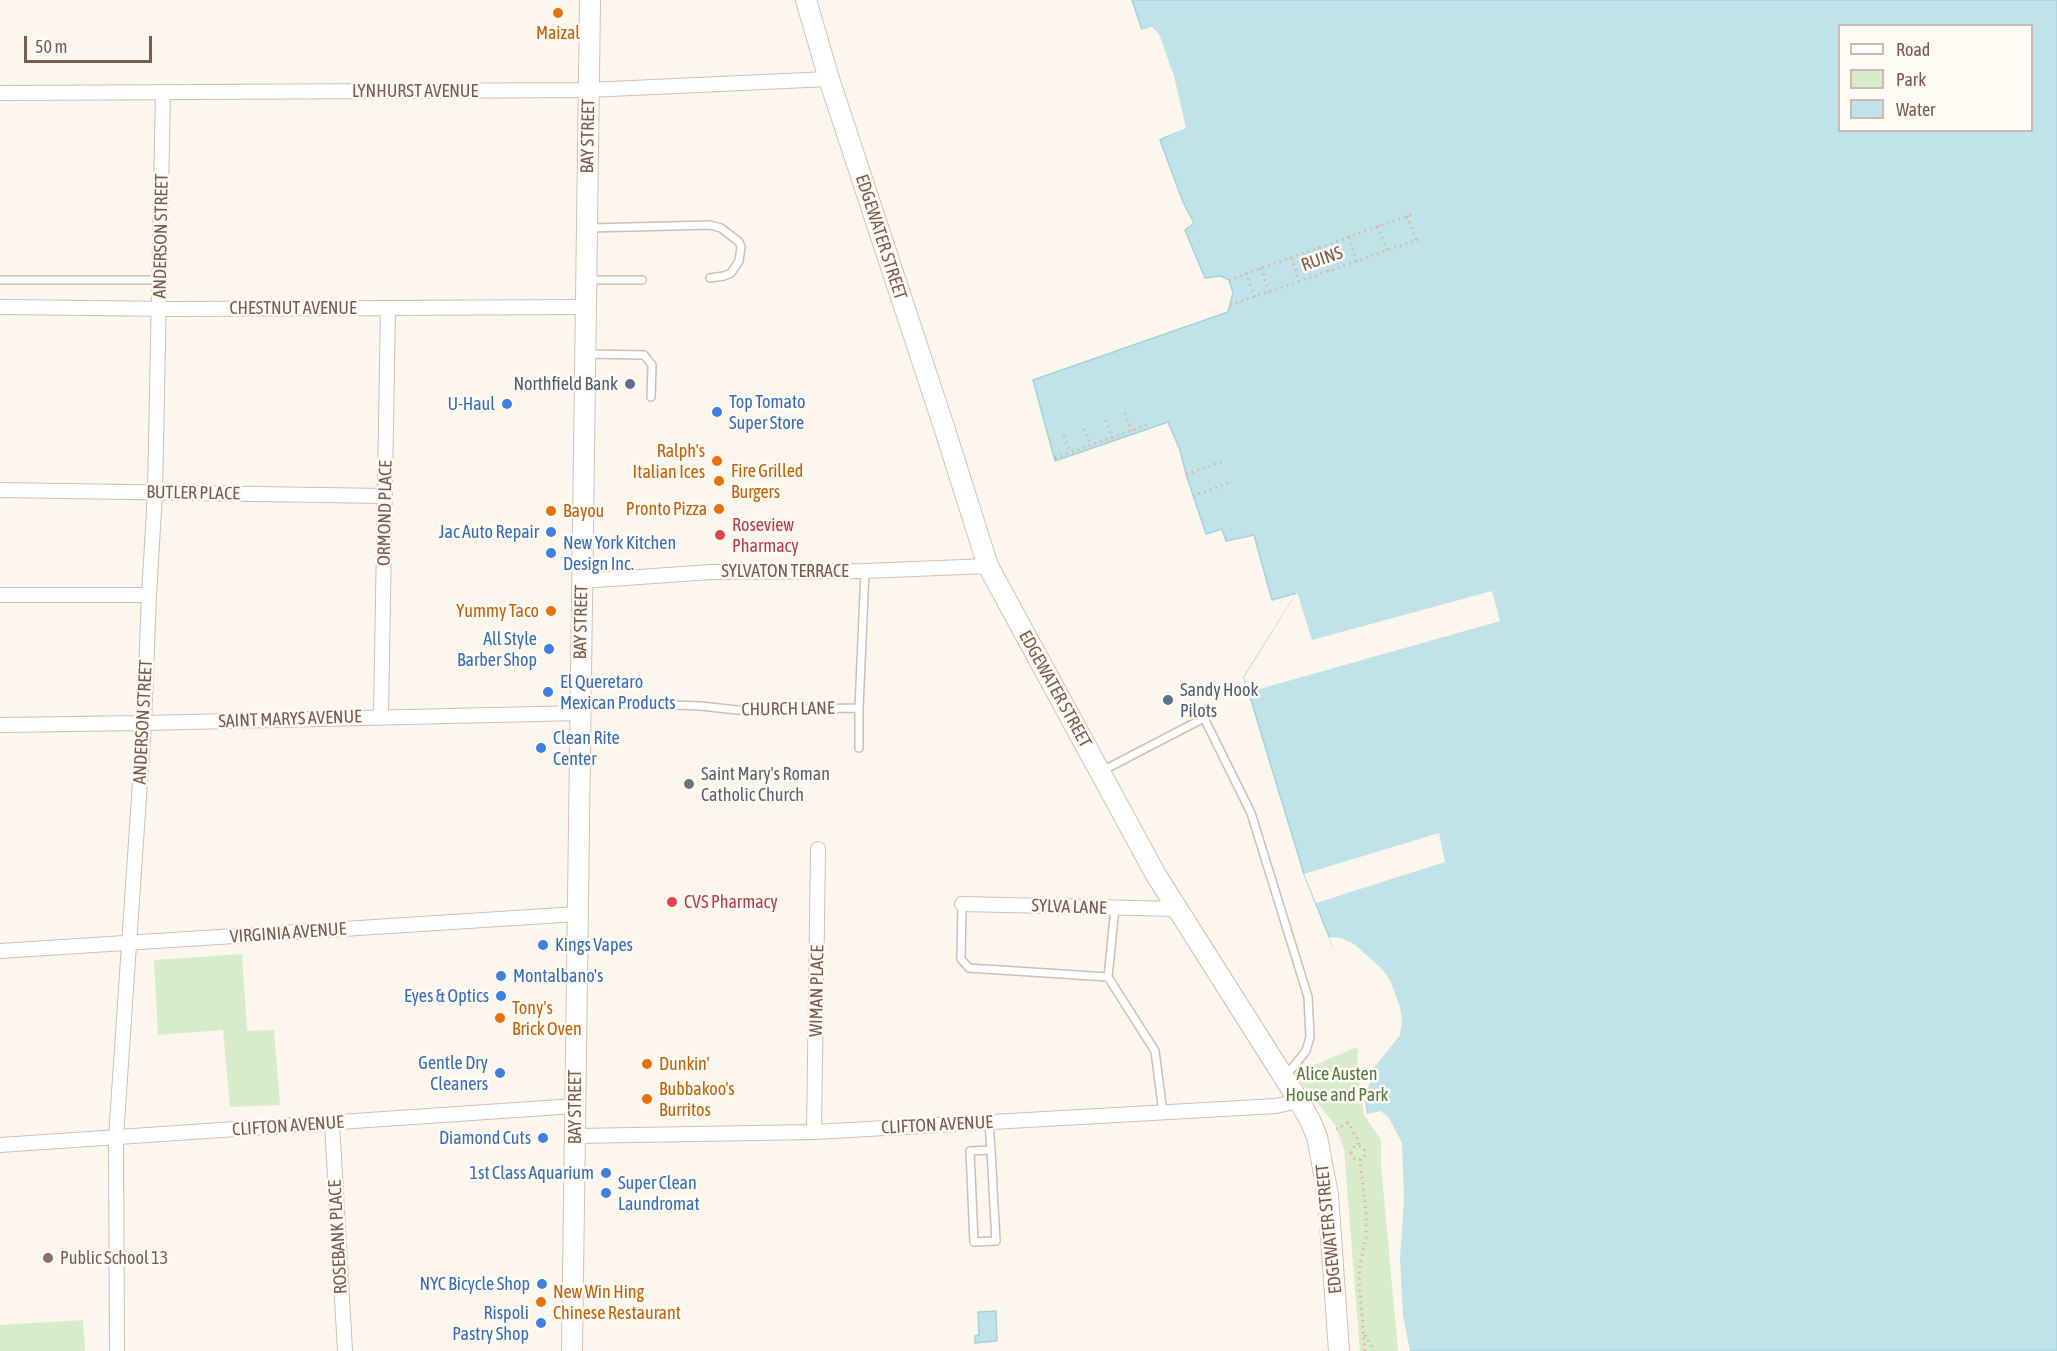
<!DOCTYPE html>
<style>
body{margin:0}
#map{position:relative;width:2057px;height:1351px;overflow:hidden;background:#fdf6ec;font-family:"Asap Condensed",sans-serif}
canvas{display:block}
.legend{position:absolute;left:1838px;top:24px;width:195px;height:108px;box-sizing:border-box;background:#fffaf3;border:2px solid #cabbb1;margin:0;padding:8px 10px;list-style:none;font-size:18px;color:#7a5c4d}
.legend li{display:flex;align-items:center;gap:12px;height:30px}
.legend b{width:30px;border:2px solid #cabbb1}
.scale{position:absolute;left:24px;top:36px;width:128px;height:27px;box-sizing:border-box;border:3px solid #7a5c4d;border-top:0;padding-left:8px;font-size:18px;line-height:21px;white-space:nowrap;color:#7a5c4d;-webkit-text-stroke:4px #fffaf3;paint-order:stroke}
</style>
<div id="map">
<canvas width="2057" height="1351"></canvas>
<ul class="legend">
<li><b style="height:8px;background:#fff"></b>Road</li>
<li><b style="height:16px;background:#d8ecc9"></b>Park</li>
<li><b style="height:16px;background:#bfe3e8"></b>Water</li>
</ul>
<div class="scale">50 m</div>
</div>
<script>
const ctx = document.querySelector('canvas').getContext('2d');
ctx.lineJoin = 'round';
function fill(path, color) { ctx.fillStyle = color; ctx.fill(path, 'evenodd'); }
const shape = rows => new Path2D(rows.map(r => 'M' + r).join(''));
function strokePath(path, color, width, dash) { ctx.strokeStyle = color; ctx.lineWidth = width; ctx.lineCap = dash ? 'butt' : 'round'; ctx.setLineDash(dash || []); ctx.stroke(path); }
function drawText(font, color, halo, rows, align = 'center') {
  ctx.font = font + ' "Asap Condensed",sans-serif'; ctx.lineWidth = 5; ctx.setLineDash([]); ctx.textBaseline = 'middle'; ctx.strokeStyle = halo; ctx.fillStyle = color; for (const [text, x, y, turn = 0] of rows) {
    ctx.save(); ctx.translate(x, y); ctx.rotate((+turn || 0) * Math.PI / 180); ctx.textAlign = isNaN(turn) ? turn : align; if (halo) ctx.strokeText(text, 0, 0); ctx.fillText(text, 0, 0); ctx.restore();
  }
}
fill(shape([
 [242,954,247,1031,274,1030,280,1105,230,1107,223,1030,158,1035,154,960],
 [1357,1047,1384,1139,1401,1351,1360,1351,1344,1149,1335,1125,1296,1076,1298,1072],
 [83,1320,85,1351,0,1351,0,1325]
]), '#d8ecc9');
const water = shape([
 [1132,0,2057,0,2057,1351,1401,1351,1384,1139,1367,1114,1360,1055,1387,1037,1386,1020,1377,998,1334,949,1304,874,1244,677,1297,593,1272,600,1254,535,1226,541,1222,529,1206,534,1186,474,1180,450,1168,422,1055,461,1033,380,1228,312,1233,293,1229,280,1221,276,1205,278,1185,230,1194,223,1183,202,1160,140,1176,132,1132,0],
 [1840,26,2032,26,2032,130,1840,130,1840,26],
 [996,1311,997,1341,975,1343,975,1336,979,1335,978,1312,996,1311]
]);
fill(water, '#bfe3e8');
strokePath(water, '#a5d3da', 1.5);
fill(shape([
 [1152,27,1159,34,1174,76,1186,128,1167,136,1166,134,1173,131,1138,31],
 [1492,591,1500,621,1249,692,1244,677,1297,592,1312,640],
 [1439,833,1445,862,1316,903,1304,874],
 [1329,937,1341,938,1354,944,1382,969,1390,980,1400,1007,1402,1021,1400,1035,1374,1068,1365,1099,1367,1114,1381,1111,1389,1118,1402,1143,1404,1201,1400,1258,1403,1316,1410,1351,1398,1351,1381,1165,1381,1140,1364,1115,1357,1055,1358,1052,1384,1035,1383,1021,1374,1000,1353,972,1336,956]
]), '#fdf6ec');
const lane = shape([
 [590,228,710,225,721,228,739,242,741,247,739,261,731,273,724,276,710,278],
 [0,280,159,280],
 [589,280,642,280],
 [587,354,644,355,652,365,651,397],
 [583,702,701,706,737,710,859,708],
 [859,748,859,708,865,571],
 [1102,771,1204,718,1251,813,1308,997,1310,1037,1306,1051,1285,1077],
 [962,904,961,959,969,968,1108,977,1115,908],
 [1108,977,1155,1051,1163,1112],
 [989,1122,991,1150,996,1241,974,1242,970,1151,991,1150]
]);
const street = shape([
 [0,93,588,90,829,79],
 [0,307,178,309,586,307],
 [0,490,385,496],
 [582,581,711,572,865,571,988,566],
 [0,595,149,595],
 [381,717,388,308],
 [0,725,144,723,580,713],
 [962,904,1177,909],
 [0,951,577,914],
 [332,1123,345,1351],
 [814,1132,818,849],
 [575,1136,814,1132,1276,1106,1299,1101],
 [0,1145,575,1106],
 [117,1351,116,1137,144,723,149,595,155,493,163,92]
]);
const secondary = shape([
 [806,0,829,79,944,427,988,566,1156,875,1299,1101,1310,1120,1317,1137,1328,1195,1339,1351],
 [572,1351,590,0]
]);
strokePath(lane, '#d1beb0', 10);
strokePath(street, '#d1beb0', 16);
strokePath(secondary, '#d6c0b0', 22);
strokePath(shape([
 [1407,216,1416,240],
 [1378,226,1387,250],
 [1349,237,1357,261],
 [1319,247,1328,271],
 [1291,258,1299,281],
 [1261,268,1269,292],
 [1246,273,1255,297],
 [1229,280,1413,214],
 [1230,305,1423,238],
 [1125,413,1132,431],
 [1106,420,1112,438],
 [1084,429,1091,445],
 [1064,436,1070,452],
 [1055,458,1150,424],
 [1186,474,1222,462],
 [1193,496,1230,482],
 [1336,1129,1348,1123,1357,1138,1359,1146],
 '1351 1153a7 7 0 1 1 14 0a7 7 0 1 1-14 0Z',
 [1360,1159,1366,1213,1366,1238,1360,1264,1359,1279,1365,1351],
 [1365,1335,1374,1351]
]), '#d9b8a5', 3, [1.5, 4.5]);
strokePath(lane, '#fff', 7);
strokePath(street, '#fff', 14);
strokePath(secondary, '#fff', 20);
for (const [x, y, r, color] of [
 [558,13,6,"#e8710a"],
 [630,384,6,"#5c6f8a"],
 [507,404,6,"#3f7fe0"],
 [717,412,6,"#3f7fe0"],
 [717,461,6,"#e8710a"],
 [719,481,6,"#e8710a"],
 [719,509,6,"#e8710a"],
 [551,511,6,"#e8710a"],
 [551,532,6,"#3f7fe0"],
 [720,535,6,"#e0444e"],
 [551,553,6,"#3f7fe0"],
 [551,611,6,"#e8710a"],
 [549,649,6,"#3f7fe0"],
 [548,692,6,"#3f7fe0"],
 [1168,700,6,"#5c6f8a"],
 [541,748,6,"#3f7fe0"],
 [689,784,6,"#6b7280"],
 [672,902,6,"#e0444e"],
 [543,945,6,"#3f7fe0"],
 [501,976,6,"#3f7fe0"],
 [501,996,6,"#3f7fe0"],
 [500,1018,6,"#e8710a"],
 [647,1064,6,"#e8710a"],
 [500,1073,6,"#3f7fe0"],
 [647,1099,6,"#e8710a"],
 [543,1138,6,"#3f7fe0"],
 [606,1173,6,"#3f7fe0"],
 [606,1193,6,"#3f7fe0"],
 [48,1258,6,"#8d6e63"],
 [542,1284,6,"#3f7fe0"],
 [541,1302,6,"#e8710a"],
 [541,1323,6,"#3f7fe0"]
]) { const dot = new Path2D(); dot.arc(x, y, r, 0, 2 * Math.PI); ctx.fillStyle = color; ctx.fill(dot); strokePath(dot, '#fffaf3', 2); }
drawText('18px', '#c56008', '#fffaf3', [
 ["Maizal",558,33,"center"],
 ["Ralph's",705,451,"right"],
 ["Italian Ices",705,472,"right"],
 ["Fire Grilled",731,471],
 ["Burgers",731,492],
 ["Pronto Pizza",707,509,"right"],
 ["Bayou",563,511],
 ["Yummy Taco",539,611,"right"],
 ["Tony's",512,1008],
 ["Brick Oven",512,1029],
 ["Dunkin'",659,1064],
 ["Bubbakoo's",659,1089],
 ["Burritos",659,1110],
 ["New Win Hing",553,1292],
 ["Chinese Restaurant",553,1313]
], 'left');
drawText('18px', '#7a5c4d', '#fffaf3', [
 ["LYNHURST AVENUE",415,91],
 ["BAY STREET",588,136,-89],
 ["ANDERSON STREET",161,236,-89],
 ["EDGEWATER STREET",881,237,72],
 ["RUINS",1322,259,-19],
 ["CHESTNUT AVENUE",293,308],
 ["BUTLER PLACE",193,493,1],
 ["ORMOND PLACE",385,513,-89],
 ["SYLVATON TERRACE",785,571],
 ["BAY STREET",581,622,-89],
 ["EDGEWATER STREET",1055,689,61],
 ["CHURCH LANE",788,709,-1],
 ["SAINT MARYS AVENUE",290,719,-2],
 ["ANDERSON STREET",143,722,-87],
 ["SYLVA LANE",1069,907,2],
 ["VIRGINIA AVENUE",288,933,-4],
 ["WIMAN PLACE",817,991,-89],
 ["BAY STREET",575,1107,-90],
 ["CLIFTON AVENUE",937,1125,-3],
 ["CLIFTON AVENUE",288,1126,-4],
 ["EDGEWATER STREET",1329,1229,-96],
 ["ROSEBANK PLACE",338,1237,-93]
]);
drawText('18px', '#4e5e75', '#fffaf3', [
 ["Northfield Bank",618,384],
 ["Sandy Hook",1180,690,"left"],
 ["Pilots",1180,711,"left"]
], 'right');
drawText('18px', '#366cbe', '#fffaf3', [
 ["Top Tomato",729,402,"left"],
 ["Super Store",729,423,"left"],
 ["U-Haul",495,404],
 ["Jac Auto Repair",539,532],
 ["New York Kitchen",563,543,"left"],
 ["Design Inc.",563,564,"left"],
 ["All Style",537,639],
 ["Barber Shop",537,660],
 ["El Queretaro",560,682,"left"],
 ["Mexican Products",560,703,"left"],
 ["Clean Rite",553,738,"left"],
 ["Center",553,759,"left"],
 ["Kings Vapes",555,945,"left"],
 ["Montalbano's",513,976,"left"],
 ["Eyes & Optics",489,996],
 ["Gentle Dry",488,1063],
 ["Cleaners",488,1084],
 ["Diamond Cuts",531,1138],
 ["1st Class Aquarium",594,1173],
 ["Super Clean",618,1183,"left"],
 ["Laundromat",618,1204,"left"],
 ["NYC Bicycle Shop",530,1284],
 ["Rispoli",529,1313],
 ["Pastry Shop",529,1334]
], 'right');
drawText('18px', '#be3a42', '#fffaf3', [
 ["Roseview",732,525],
 ["Pharmacy",732,546],
 ["CVS Pharmacy",684,902]
], 'left');
drawText('18px', '#5b616d', '#fffaf3', [
 ["Saint Mary's Roman",701,774],
 ["Catholic Church",701,795]
], 'left');
drawText('18px', '#537a41', '#fffaf3', [
 ["Alice Austen",1337,1074],
 ["House and Park",1337,1095]
]);
drawText('18px', '#785e54', '#fffaf3', [
 ["Public School 13",60,1258]
], 'left');
</script>
